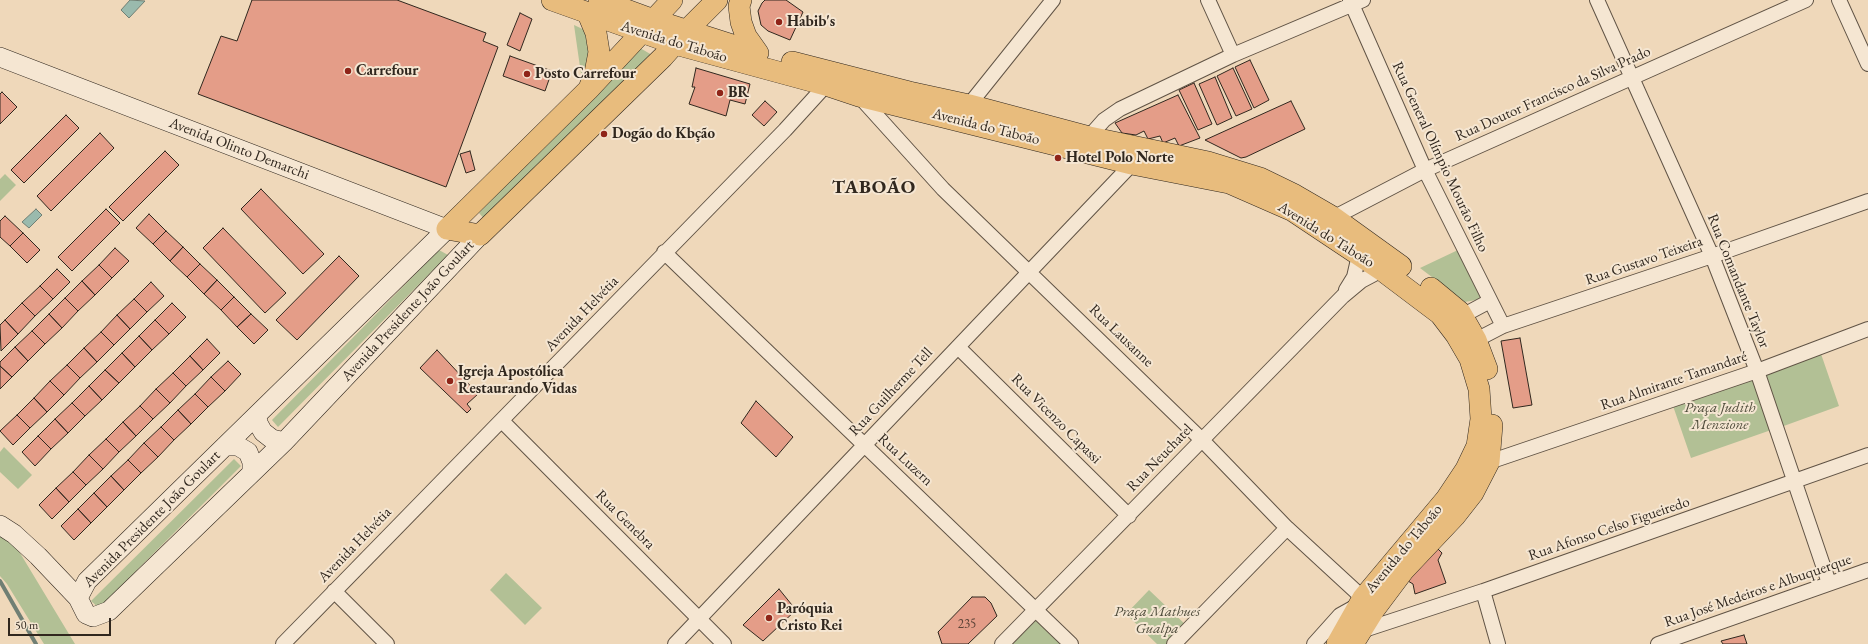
<!DOCTYPE html>
<meta charset="utf-8">
<style>
body{margin:0}
#map{position:relative;width:1868px;height:644px;overflow:hidden;background:#efd8ba;font-family:"EB Garamond",serif}
canvas{display:block}
.scale{position:absolute;left:8px;top:618px;width:103px;height:18px;box-sizing:border-box;border:2px solid #30271e;border-top:0;padding-left:5px;font-size:12px;line-height:14px;white-space:nowrap;color:#30271e;-webkit-text-stroke:3px #f5e6d2;paint-order:stroke}
</style>
<div id="map">
<canvas width="1868" height="644"></canvas>
<div class="scale">50 m</div>
</div>
<script>
const ctx = document.querySelector('canvas').getContext('2d');
ctx.lineJoin = 'round';
function fill(path, color) { ctx.fillStyle = color; ctx.fill(path, 'evenodd'); }
const shape = rows => new Path2D(rows.map(r => 'M' + r).join(''));
function strokePath(path, color, width, dash) { ctx.strokeStyle = color; ctx.lineWidth = width; ctx.lineCap = dash ? 'butt' : 'round'; ctx.setLineDash(dash || []); ctx.stroke(path); }
function drawText(font, color, halo, rows, align = 'center') {
  ctx.font = font + ' "EB Garamond",serif'; ctx.lineWidth = 4; ctx.setLineDash([]); ctx.textBaseline = 'middle'; ctx.strokeStyle = halo; ctx.fillStyle = color; for (const [text, x, y, turn = 0] of rows) {
    ctx.save(); ctx.translate(x, y); ctx.rotate((+turn || 0) * Math.PI / 180); ctx.textAlign = isNaN(turn) ? turn : align; if (halo) ctx.strokeText(text, 0, 0); ctx.fillText(text, 0, 0); ctx.restore();
  }
}
fill(shape([
 [574,25,589,32,589,65,581,74],
 [640,48,652,55,488,223,479,213],
 [5,174,16,185,0,201,0,179],
 [439,250,448,255,278,427,272,420],
 [1458,250,1481,299,1465,302,1420,268],
 [1820,351,1839,406,1781,427,1761,372],
 [1754,374,1774,429,1691,458,1672,403],
 [4,447,32,475,18,489,0,472,0,452],
 [234,459,241,466,99,608,91,601],
 [0,536,17,548,75,644,44,644,7,584,0,576],
 [506,573,542,608,525,625,490,590],
 [1149,590,1188,627,1171,644,1157,644,1126,614],
 [1035,618,1061,644,1009,644]
]), '#b2c095');
const water = shape([
 [130,0,145,1,129,18,121,10,130,0],
 [36,209,42,215,29,228,22,222,36,209]
]);
fill(water, '#9abaad');
strokePath(water, '#707f74', 1);
strokePath(shape([
 [0,581,36,644]
]), '#707f74', 4);
const building = shape([
 [252,0,397,0,486,33,483,41,498,47,446,187,198,94,221,36,237,41,252,0],
 [765,0,786,0,803,12,790,40,768,31,761,25,758,11,762,3,765,0],
 [520,13,532,19,520,51,507,45,520,13],
 [510,56,552,71,545,91,503,76,510,56],
 [1250,60,1269,100,1254,108,1235,67,1250,60],
 [696,68,750,84,745,104,730,100,726,116,689,104,695,87,692,87,696,68],
 [1233,68,1252,109,1236,116,1217,76,1233,68],
 [1215,77,1232,118,1217,125,1199,84,1215,77],
 [1194,83,1212,124,1198,130,1179,90,1194,83],
 [2,92,17,107,0,124,0,94,2,92],
 [1178,95,1200,138,1179,146,1175,138,1163,143,1160,136,1148,139,1144,131,1136,135,1122,133,1115,123,1178,95],
 [765,101,777,112,764,126,752,115,765,101],
 [1291,101,1305,129,1246,157,1241,158,1205,140,1291,101],
 [66,115,79,128,24,183,11,170,66,115],
 [100,133,114,148,51,211,37,196,100,133],
 [165,151,179,165,123,221,109,207,165,151],
 [470,151,475,170,466,173,460,154,470,151],
 [261,189,324,254,303,274,241,209,261,189],
 [106,209,120,223,72,271,58,257,106,209],
 [149,214,166,231,153,244,136,228,149,214],
 [5,216,23,233,10,246,0,237,0,221,5,216],
 [223,228,286,293,265,313,203,248,223,228],
 [166,231,183,247,170,261,153,244,166,231],
 [23,233,40,250,27,263,10,246,23,233],
 [183,247,200,264,187,277,170,261,183,247],
 [115,248,129,261,112,278,99,265,115,248],
 [339,256,359,276,297,340,276,320,339,256],
 [200,264,217,280,204,294,187,277,200,264],
 [99,265,112,278,95,295,82,281,99,265],
 [57,269,70,282,53,299,40,286,57,269],
 [217,280,234,297,221,310,204,294,217,280],
 [82,281,95,295,78,311,65,298,82,281],
 [151,282,164,296,147,312,134,299,151,282],
 [40,286,53,299,35,316,22,303,40,286],
 [234,297,251,314,237,327,221,310,234,297],
 [65,298,78,311,62,328,49,314,65,298],
 [134,299,147,312,130,329,117,315,134,299],
 [22,303,35,316,18,334,5,320,22,303],
 [172,303,186,317,169,334,155,320,172,303],
 [49,314,62,328,45,344,32,331,49,314],
 [251,314,268,330,254,344,237,327,251,314],
 [117,315,130,329,114,345,101,332,117,315],
 [5,320,18,334,1,351,0,325,5,320],
 [155,320,169,334,152,350,139,336,155,320],
 [32,331,45,344,28,361,15,347,32,331],
 [101,332,114,345,97,362,84,348,101,332],
 [139,336,152,350,135,367,122,353,139,336],
 [1520,338,1532,405,1513,408,1501,341,1520,338],
 [207,339,220,353,203,370,190,356,207,339],
 [15,347,28,361,12,377,0,366,0,362,15,347],
 [84,348,97,362,80,378,67,365,84,348],
 [437,350,478,394,467,404,471,409,467,413,420,368,437,350],
 [122,353,135,367,119,383,105,370,122,353],
 [190,356,203,370,186,386,173,373,190,356],
 [228,361,241,374,225,391,211,377,228,361],
 [67,365,80,378,64,395,50,381,67,365],
 [0,366,12,377,0,389,0,366],
 [105,370,119,383,102,400,89,386,105,370],
 [173,373,186,386,170,403,156,389,173,373],
 [211,377,225,391,208,407,195,394,211,377],
 [50,381,64,395,47,412,34,398,50,381],
 [89,386,102,400,85,416,72,403,89,386],
 [156,389,170,403,153,419,140,406,156,389],
 [195,394,208,407,191,424,178,410,195,394],
 [34,398,47,412,30,428,17,415,34,398],
 [756,401,793,437,776,457,741,423,756,401],
 [72,403,85,416,68,433,55,419,72,403],
 [140,406,153,419,136,436,123,422,140,406],
 [178,410,191,424,174,440,161,427,178,410],
 [17,415,30,428,13,445,0,431,17,415],
 [55,419,68,433,51,449,38,436,55,419],
 [123,422,136,436,119,452,106,439,123,422],
 [161,427,174,440,158,457,144,443,161,427],
 [38,436,51,449,35,466,22,452,38,436],
 [106,439,119,452,103,469,89,455,106,439],
 [144,443,158,457,141,473,128,460,144,443],
 [89,455,103,469,86,485,73,472,89,455],
 [128,460,141,473,124,490,111,476,128,460],
 [73,472,86,485,69,502,56,488,73,472],
 [111,476,124,490,107,507,94,493,111,476],
 [56,488,69,502,52,519,39,505,56,488],
 [94,493,107,507,91,523,78,509,94,493],
 [78,509,91,523,74,540,61,526,78,509],
 [1436,547,1442,553,1438,560,1446,583,1415,594,1413,584,1408,581,1436,547],
 [779,589,796,610,763,641,743,625,779,589],
 [972,597,985,597,991,603,997,616,968,644,942,644,938,632,972,597],
 [1744,635,1747,644,1723,644,1721,641,1744,635]
]);
fill(building, '#e49d88');
strokePath(building, '#30271e', 1);
const street = shape([
 [1208,0,1233,55],
 [1350,0,1425,170,1503,326],
 [1597,0,1712,256,1757,371,1829,583],
 [1839,0,1868,64],
 [859,96,943,189,1202,440,1287,528,1363,598],
 [969,105,1053,0],
 [1089,137,1104,120,1120,109,1233,55,1363,0],
 [1327,221,1425,170,1806,0],
 [664,252,1071,644],
 [1346,290,1354,277,1359,255],
 [1462,316,1490,301],
 [1476,340,1503,326,1712,256,1868,201],
 [958,347,1129,516],
 [502,421,724,644],
 [1489,462,1757,371,1868,329],
 [334,591,387,644],
 [1483,591,1498,644],
 [1361,631,1483,591,1868,455],
 [283,644,785,130,826,85,828,79],
 [675,644,1132,164],
 [1002,644,1343,296,1361,281,1378,272,1383,271],
 [1174,644,1287,528],
 [1314,644,1340,615,1358,605],
 [1658,644,1868,570]
]);
const secondary = shape([
 [0,57,447,229,87,581,78,598,86,614,93,617,109,611,284,442,480,235],
 [257,415,258,423,263,432,272,439,284,442],
 [225,446,238,446,248,452,252,462,252,471],
 [0,525,14,534,38,556,78,598]
]);
const primary = shape([
 [552,0,675,44,826,85,859,96,1132,164,1229,183,1293,211,1383,271,1440,314,1456,335,1470,359,1479,389,1481,419,1477,446,1466,469,1446,499,1363,598,1337,644],
 [599,0,654,20,754,52],
 [741,0,739,6,741,22,746,36,758,53],
 [588,14,596,33,599,52,595,73,590,86],
 [792,62,909,92,969,105,1089,137,1208,162,1260,178,1295,195,1333,217,1401,266],
 [447,229,480,235,663,57,687,30,717,0],
 [447,229,588,90,672,0],
 [1431,288,1460,312,1476,340,1487,369],
 [1353,644,1374,610,1404,570,1455,516,1473,493,1489,462,1492,425]
]);
strokePath(street, '#605345', 16);
strokePath(secondary, '#30271e', 20);
strokePath(primary, '#30271e', 22);
strokePath(street, '#f5e6d2', 14);
strokePath(secondary, '#f5e6d2', 19);
strokePath(primary, '#e8bc7d', 21);
for (const [x, y, r, color] of [
 [779,22,4,"#8f2418"],
 [348,71,4,"#8f2418"],
 [527,74,4,"#8f2418"],
 [720,93,4,"#8f2418"],
 [604,134,4,"#8f2418"],
 [1058,158,4,"#8f2418"],
 [450,381,4,"#8f2418"],
 [769,618,4,"#8f2418"]
]) { const dot = new Path2D(); dot.arc(x, y, r, 0, 2 * Math.PI); ctx.fillStyle = color; ctx.fill(dot); strokePath(dot, '#f5e6d2', 1.5); }
drawText('13px', '#5d4438', null, [
 ["235",967,624]
]);
drawText('bold 15px', '#30271e', '#f5e6d2', [
 ["Habib's",787,22],
 ["Carrefour",356,71],
 ["Posto Carrefour",535,74],
 ["BR",728,93],
 ["Dogão do Kbção",612,134],
 ["Hotel Polo Norte",1066,158],
 ["Igreja Apostólica",458,372],
 ["Restaurando Vidas",458,389],
 ["Paróquia",777,609],
 ["Cristo Rei",777,626]
], 'left');
drawText('15px', '#30271e', '#f5e6d2', [
 ["Avenida do Taboão",674,42,17],
 ["Rua Doutor Francisco da Silva Prado",1553,94,-24],
 ["Avenida do Taboão",986,127,14],
 ["Avenida Olinto Demarchi",239,149,21],
 ["Rua General Olímpio Mourão Filho",1440,157,65],
 ["Avenida do Taboão",1326,235,32],
 ["Rua Gustavo Teixeira",1644,261,-19],
 ["Rua Comandante Taylor",1738,281,68],
 ["Avenida Presidente João Goulart",408,311,-47],
 ["Avenida Helvétia",582,314,-46],
 ["Rua Lausanne",1121,336,44],
 ["Rua Almirante Tamandaré",1674,381,-19],
 ["Rua Guilherme Tell",891,392,-47],
 ["Rua Vicenzo Capassi",1056,419,45],
 ["Rua Neuchatel",1160,458,-46],
 ["Rua Luzern",905,460,43],
 ["Avenida Presidente João Goulart",152,519,-45],
 ["Rua Genebra",625,520,45],
 ["Rua Afonso Celso Figueiredo",1609,529,-19],
 ["Avenida Helvétia",355,545,-46],
 ["Avenida do Taboão",1404,549,-50],
 ["Rua José Medeiros e Albuquerque",1758,591,-19]
]);
drawText('italic 15px', '#504d3c', '#f5e6d2', [
 ["Praça Judith",1720,408],
 ["Menzione",1720,425],
 ["Praça Mathues",1157,612],
 ["Gualpa",1157,629]
]);
ctx.letterSpacing = '1px';
drawText('bold 19px', '#30271e', '#f5e6d2', [
 ["TABOÃO",874,188]
]);
ctx.letterSpacing = '0px';
</script>
